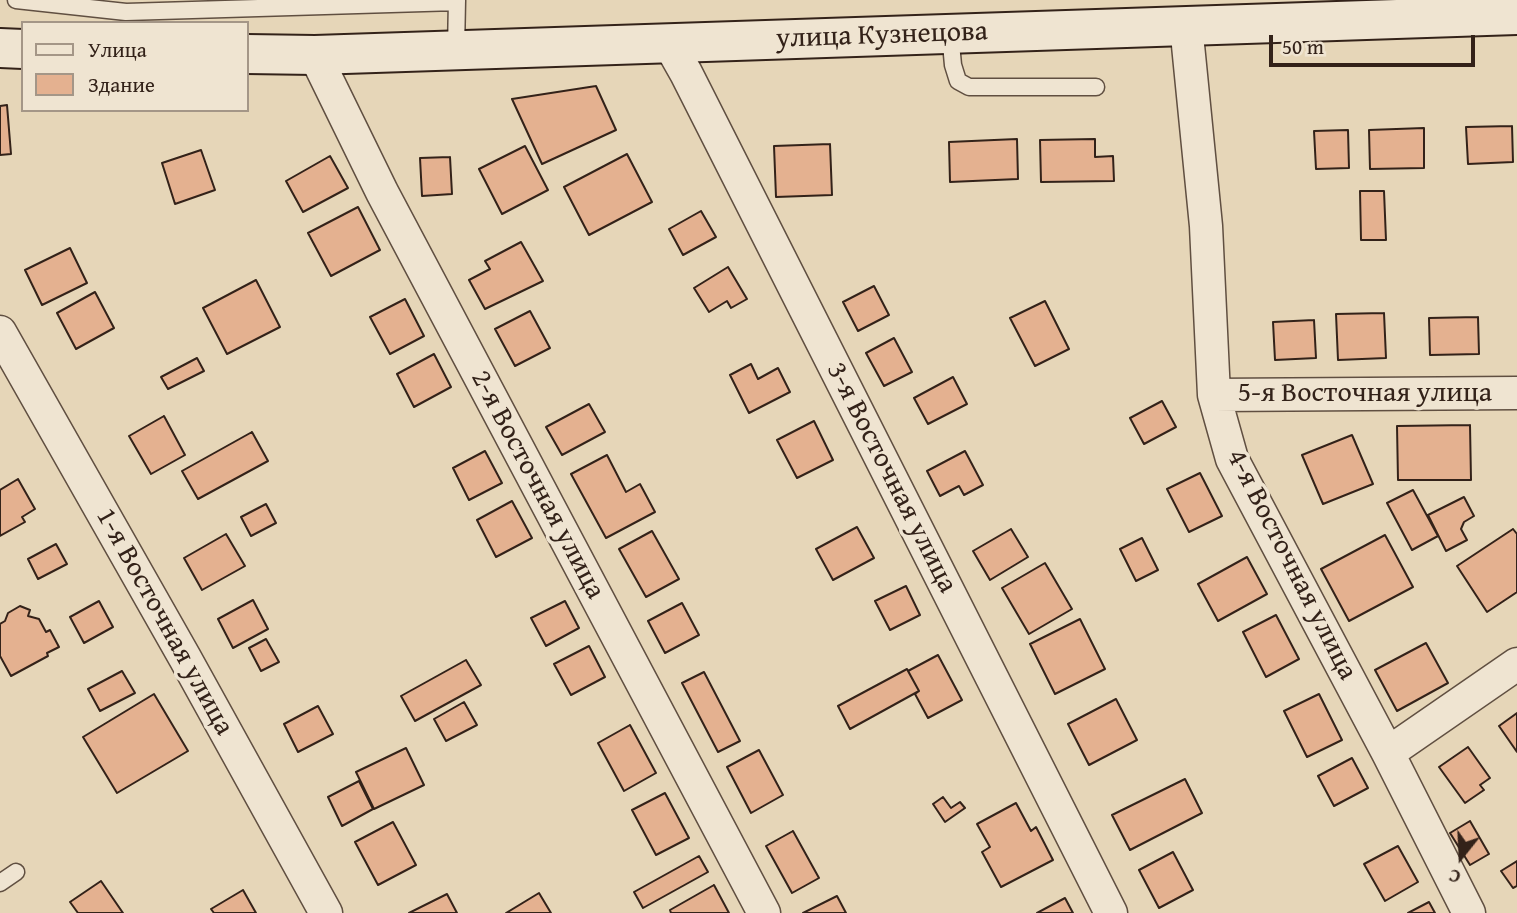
<!DOCTYPE html>
<meta charset="utf-8">
<style>
body{margin:0}
#map{position:relative;width:1517px;height:913px;overflow:hidden;background:#e6d6b8;font-family:"Gentium Book Plus",serif}
canvas{display:block}
.legend{position:absolute;left:21px;top:21px;width:228px;height:91px;box-sizing:border-box;background:#efe4d1;border:2px solid #a49687;margin:0;padding:9px 12px;list-style:none;font-size:21px;color:#332219}
.legend li{display:flex;align-items:center;gap:14px;height:35px}
.legend b{width:35px;border:2px solid #a49687}
.north{position:absolute;left:1426px;top:822px;width:70px;height:70px;-webkit-text-stroke:5px #efe4d1;paint-order:stroke;rotate:198deg;font-size:19px;font-weight:700;line-height:28px;text-align:center;color:#332219}
.north::after{content:'';display:block;margin:auto;width:24px;height:32px;background:#332219;clip-path:polygon(50% 0,100% 100%,50% 72%,0 100%)}
.scale{position:absolute;left:1269px;top:35px;width:206px;height:32px;box-sizing:border-box;border:4px solid #332219;border-top:0;padding-left:9px;font-size:21px;line-height:24px;white-space:nowrap;color:#332219;-webkit-text-stroke:5px #efe4d1;paint-order:stroke}
</style>
<div id="map">
<canvas width="1517" height="913"></canvas>
<ul class="legend">
<li><b style="height:9px;background:#efe4d1"></b>Улица</li>
<li><b style="height:19px;background:#e4b190"></b>Здание</li>
</ul>
<div class="north">С</div>
<div class="scale">50 m</div>
</div>
<script>
const ctx = document.querySelector('canvas').getContext('2d');
ctx.lineJoin = 'round';
function fill(path, color) { ctx.fillStyle = color; ctx.fill(path, 'evenodd'); }
const shape = rows => new Path2D(rows.map(r => 'M' + r).join(''));
function strokePath(path, color, width, dash) { ctx.strokeStyle = color; ctx.lineWidth = width; ctx.lineCap = dash ? 'butt' : 'round'; ctx.setLineDash(dash || []); ctx.stroke(path); }
function drawText(font, color, halo, rows, align = 'center') {
  ctx.font = font + ' "Gentium Book Plus",serif'; ctx.lineWidth = 7; ctx.setLineDash([]); ctx.textBaseline = 'middle'; ctx.strokeStyle = halo; ctx.fillStyle = color; for (const [text, x, y, turn = 0] of rows) {
    ctx.save(); ctx.translate(x, y); ctx.rotate((+turn || 0) * Math.PI / 180); ctx.textAlign = isNaN(turn) ? turn : align; if (halo) ctx.strokeText(text, 0, 0); ctx.fillText(text, 0, 0); ctx.restore();
  }
}
const building = shape([
 [596,86,616,130,542,164,512,99,596,86],
 [7,105,11,154,0,155,0,106,7,105],
 [1512,126,1513,162,1468,164,1466,127,1512,126],
 [1424,128,1424,168,1370,169,1369,130,1424,128],
 [1348,130,1349,168,1316,169,1314,131,1348,130],
 [1017,139,1018,179,950,182,949,142,1017,139],
 [1095,139,1095,157,1113,156,1114,181,1041,182,1040,140,1095,139],
 [830,144,832,195,776,197,774,146,830,144],
 [525,146,548,190,502,214,479,169,525,146],
 [201,150,215,190,175,204,162,163,201,150],
 [627,154,652,202,589,235,564,187,627,154],
 [330,156,348,188,303,212,286,181,330,156],
 [450,157,452,194,422,196,420,158,450,157],
 [1360,191,1384,191,1386,240,1361,240,1360,191],
 [358,207,380,250,331,276,308,233,358,207],
 [701,211,716,237,683,255,669,229,701,211],
 [521,242,543,281,485,309,469,280,490,269,485,261,521,242],
 [70,248,87,283,42,305,25,270,70,248],
 [728,267,747,299,731,308,727,301,709,312,694,288,728,267],
 [256,280,280,327,227,354,203,308,256,280],
 [874,286,889,315,858,331,843,302,874,286],
 [95,292,114,328,76,349,57,313,95,292],
 [405,299,424,336,390,354,370,317,405,299],
 [1045,301,1069,349,1035,366,1010,318,1045,301],
 [530,311,550,348,515,366,495,329,530,311],
 [1384,313,1386,358,1338,360,1336,314,1384,313],
 [1478,317,1479,354,1430,355,1429,318,1478,317],
 [1314,320,1316,358,1275,360,1273,322,1314,320],
 [894,338,912,372,884,386,866,353,894,338],
 [434,354,451,387,414,407,397,374,434,354],
 [197,358,204,371,168,389,161,377,197,358],
 [751,364,758,379,778,368,790,392,749,413,730,375,751,364],
 [953,377,967,404,928,424,914,398,953,377],
 [1162,401,1176,427,1144,444,1130,418,1162,401],
 [589,404,605,432,562,455,546,427,589,404],
 [164,416,185,455,151,474,129,436,164,416],
 [814,421,833,460,797,478,777,440,814,421],
 [1470,425,1471,480,1398,480,1397,426,1470,425],
 [252,432,268,461,198,499,182,471,252,432],
 [1352,435,1373,484,1323,504,1302,455,1352,435],
 [485,451,502,483,469,500,453,468,485,451],
 [965,451,983,485,964,495,959,486,940,496,927,471,965,451],
 [607,455,626,492,640,484,655,512,606,538,571,474,607,455],
 [1200,473,1222,516,1189,532,1167,489,1200,473],
 [18,479,35,509,22,517,25,522,0,536,0,490,18,479],
 [1413,490,1438,536,1412,550,1387,503,1413,490],
 [1464,497,1474,516,1464,522,1461,529,1467,540,1446,551,1428,515,1464,497],
 [512,501,532,538,496,557,477,520,512,501],
 [266,504,276,523,251,536,241,517,266,504],
 [857,527,874,558,833,580,816,549,857,527],
 [1011,529,1028,557,990,580,973,551,1011,529],
 [1513,529,1517,534,1517,592,1487,612,1457,566,1513,529],
 [652,531,679,579,646,597,619,549,652,531],
 [226,534,245,566,202,590,184,558,226,534],
 [1385,535,1413,587,1349,621,1321,569,1385,535],
 [1142,538,1158,570,1136,581,1120,549,1142,538],
 [56,544,67,564,38,579,28,559,56,544],
 [1247,557,1267,594,1218,621,1198,584,1247,557],
 [1045,563,1072,609,1029,634,1002,588,1045,563],
 [906,586,920,615,890,630,875,601,906,586],
 [253,600,268,629,233,648,218,619,253,600],
 [99,601,113,627,84,643,70,617,99,601],
 [565,601,579,628,546,646,531,618,565,601],
 [682,603,699,635,665,653,648,621,682,603],
 [20,606,30,610,28,616,39,619,46,632,50,630,59,647,47,653,48,656,11,676,0,656,0,624,5,621,8,613,20,606],
 [1276,615,1299,659,1266,677,1243,632,1276,615],
 [1080,619,1105,669,1055,694,1030,644,1080,619],
 [266,639,279,662,261,671,249,648,266,639],
 [1426,643,1448,683,1397,711,1375,670,1426,643],
 [589,646,605,677,571,695,554,664,589,646],
 [938,655,962,700,928,718,915,694,919,691,908,671,938,655],
 [466,660,481,685,415,721,401,696,466,660],
 [907,669,919,691,850,729,838,706,907,669],
 [122,671,135,693,100,711,88,689,122,671],
 [704,672,740,741,718,752,682,683,704,672],
 [154,694,188,751,117,793,83,737,154,694],
 [1319,694,1342,740,1307,757,1284,711,1319,694],
 [1116,699,1137,740,1089,765,1068,724,1116,699],
 [464,702,477,725,446,741,434,719,464,702],
 [318,706,333,734,298,752,284,724,318,706],
 [1517,713,1517,752,1499,726,1517,713],
 [630,725,656,773,624,791,598,743,630,725],
 [1468,747,1490,778,1480,785,1484,790,1465,803,1439,767,1468,747],
 [406,748,424,785,374,809,356,772,406,748],
 [759,750,783,795,751,813,727,767,759,750],
 [1352,758,1368,788,1334,806,1318,776,1352,758],
 [1185,779,1202,813,1130,850,1112,815,1185,779],
 [359,781,373,809,342,826,328,797,359,781],
 [665,793,689,838,656,855,632,810,665,793],
 [943,797,951,808,960,802,965,808,945,822,933,804,943,797],
 [1016,803,1031,831,1036,827,1053,860,1001,887,982,852,990,847,977,824,1016,803],
 [1470,821,1489,854,1470,865,1450,833,1470,821],
 [393,822,416,865,378,885,355,842,393,822],
 [793,831,819,878,792,893,766,846,793,831],
 [1398,846,1418,882,1385,901,1364,864,1398,846],
 [1173,852,1193,890,1159,908,1139,870,1173,852],
 [699,856,708,872,643,908,634,892,699,856],
 [1517,861,1517,886,1513,888,1501,871,1517,861],
 [101,881,123,913,78,913,70,902,101,881],
 [714,885,729,913,671,913,670,910,714,885],
 [243,890,256,913,214,913,211,909,243,890],
 [539,893,551,913,506,913,539,893],
 [447,894,457,913,409,913,447,894],
 [837,896,846,913,803,913,837,896],
 [1065,898,1073,913,1037,913,1065,898],
 [1429,902,1435,913,1408,913,1429,902]
]);
fill(building, '#e4b190');
strokePath(building, '#332219', 2);
const lane = shape([
 [16,0,126,12,457,2],
 [950,33,953,65,958,81,969,87,1096,87],
 [456,50,457,0],
 [0,883,16,872]
]);
const street = shape([
 [1186,25,1206,226,1214,395,1232,459,1388,753,1469,913],
 [669,43,686,73,1111,913],
 [315,55,382,192,764,913],
 [0,332,185,658,326,913],
 [1214,395,1517,393],
 [1388,753,1517,664]
]);
const secondary = shape([
 [0,48,23,49],
 [247,54,315,55,1517,15]
]);
strokePath(lane, '#604f41', 19);
strokePath(street, '#604f41', 35);
strokePath(secondary, '#332219', 42);
strokePath(lane, '#efe4d1', 16);
strokePath(street, '#efe4d1', 32);
strokePath(secondary, '#efe4d1', 38);
drawText('28px', '#332219', '#efe4d1', [
 ["улица Кузнецова",882,36,-2],
 ["5-я Восточная улица",1365,394],
 ["3-я Восточная улица",891,478,63],
 ["2-я Восточная улица",537,485,62],
 ["4-я Восточная улица",1291,565,63],
 ["1-я Восточная улица",164,622,61]
]);
</script>
